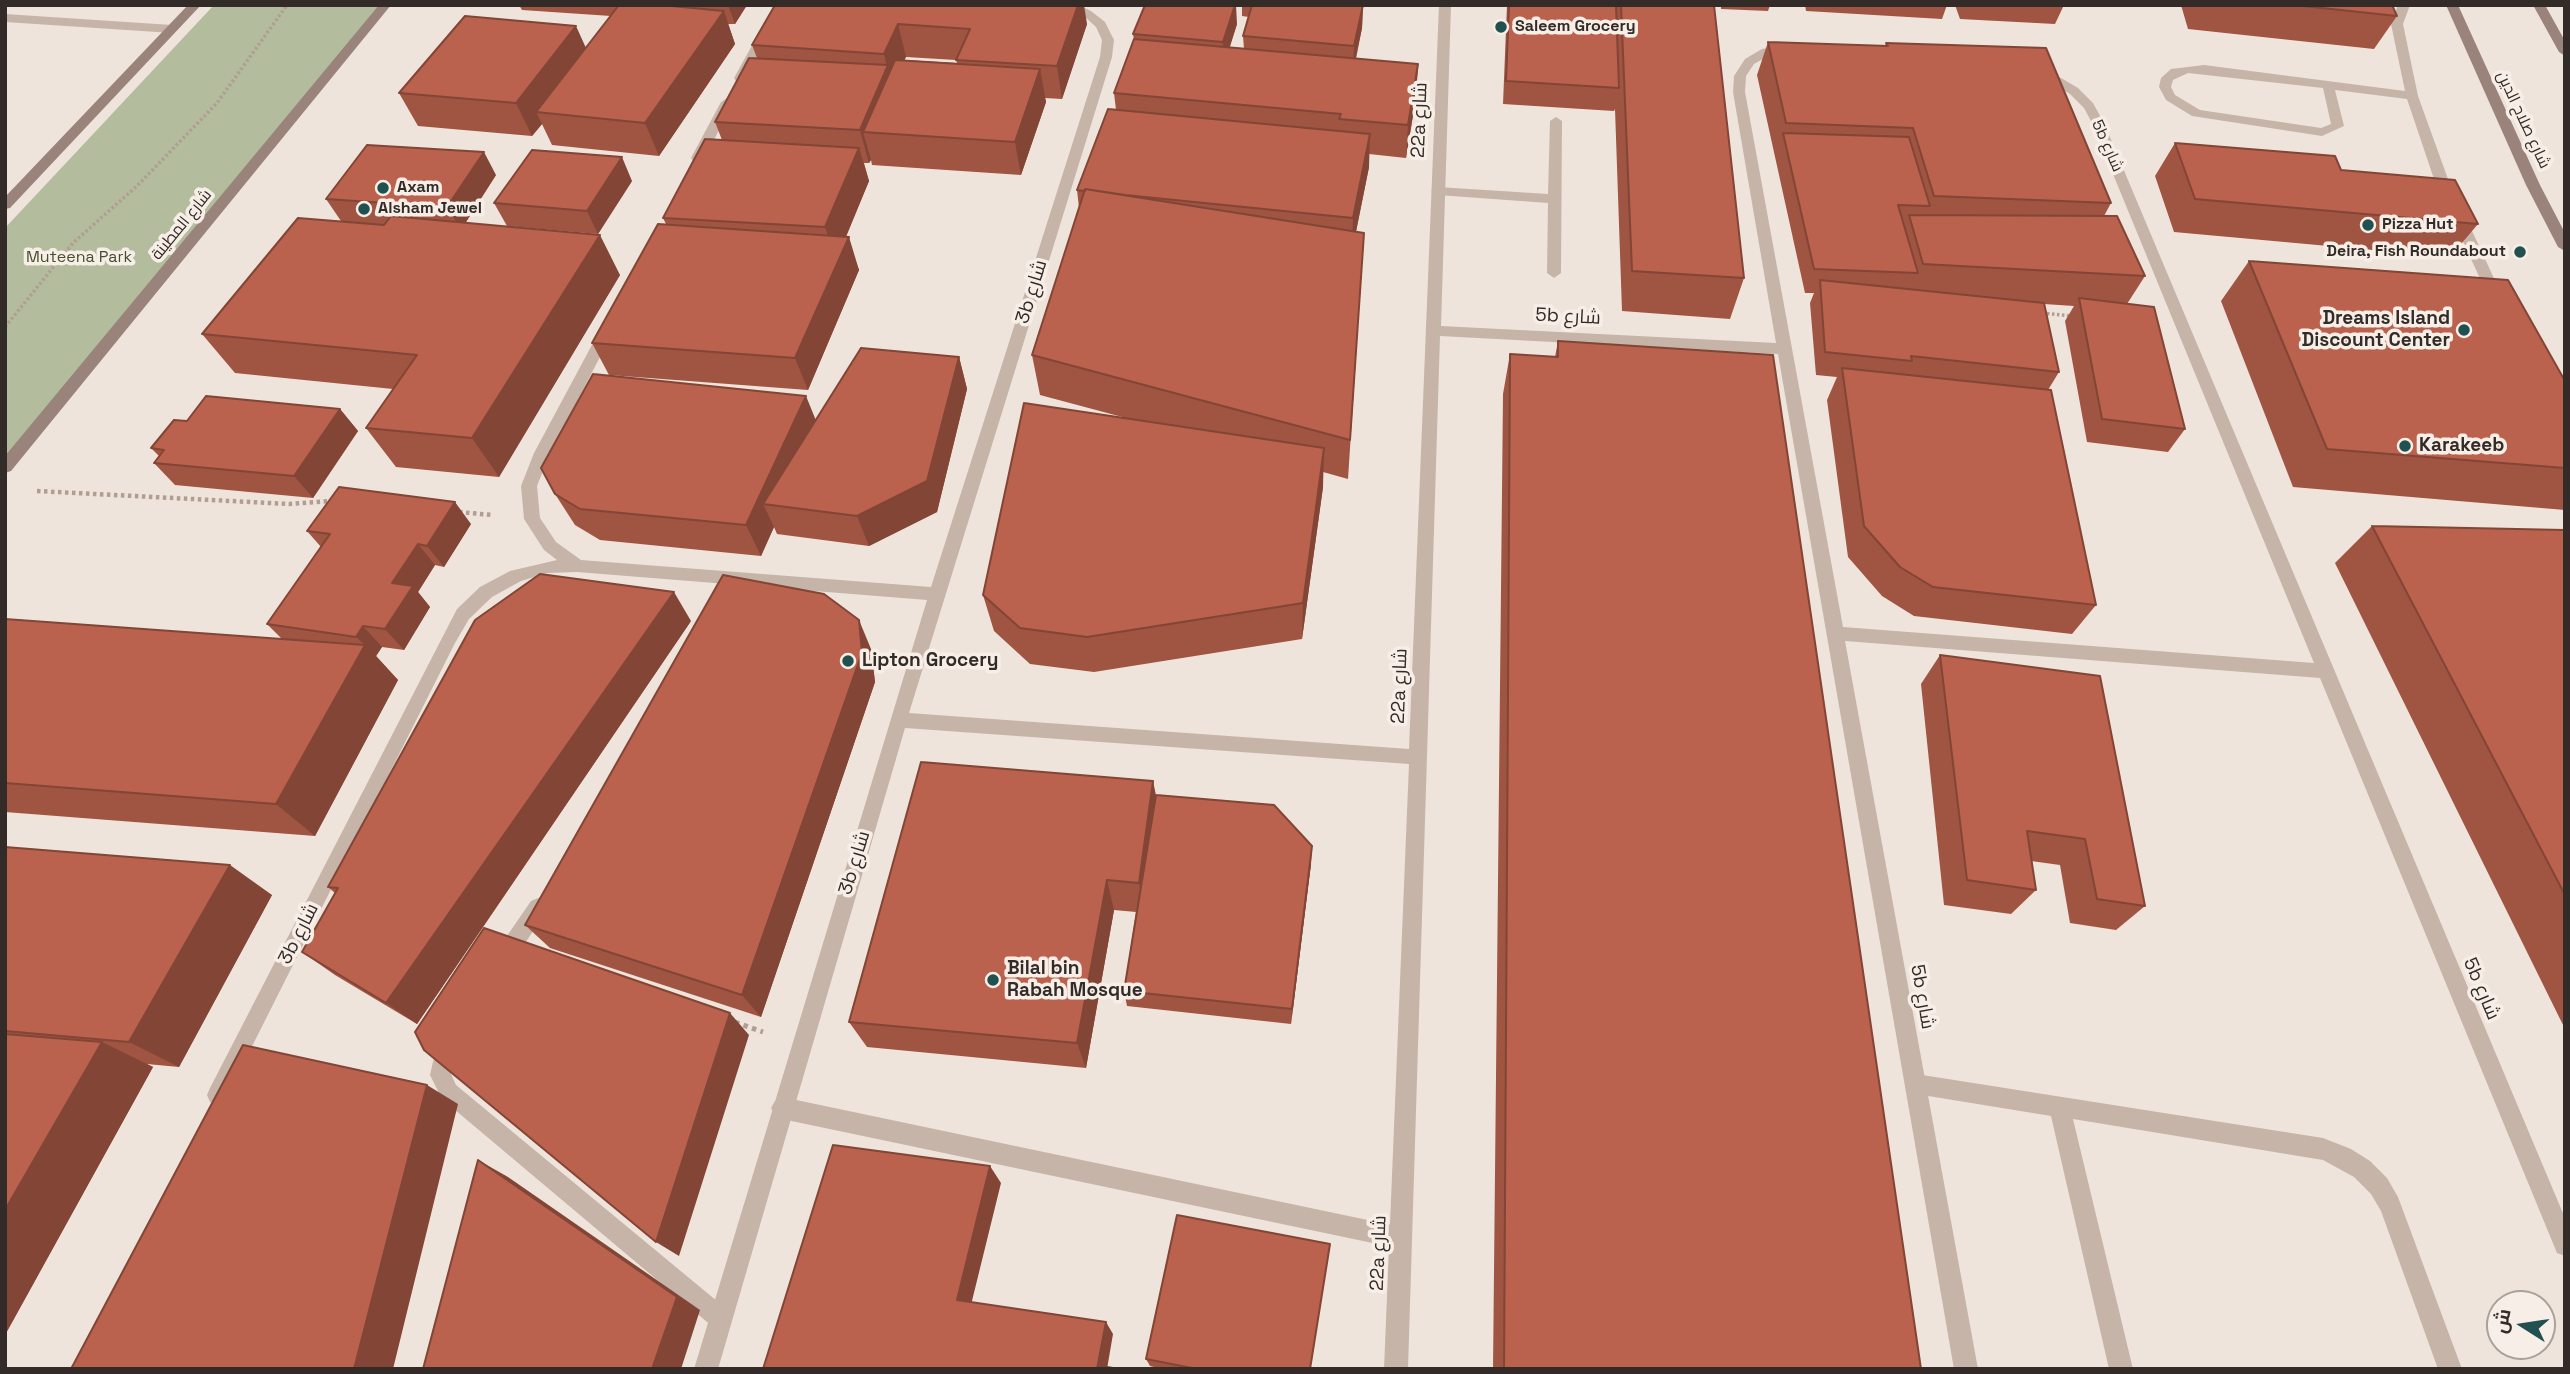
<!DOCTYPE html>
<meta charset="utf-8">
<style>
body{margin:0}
#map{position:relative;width:2570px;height:1374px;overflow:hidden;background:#efe4db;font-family:"Space Grotesk",Cairo,sans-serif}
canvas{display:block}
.frame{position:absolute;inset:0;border:7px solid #332b27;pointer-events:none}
.north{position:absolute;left:2486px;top:1290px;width:70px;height:70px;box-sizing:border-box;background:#f7efe7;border:2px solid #a9a19a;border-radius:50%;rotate:282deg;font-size:19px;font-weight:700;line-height:28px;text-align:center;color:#332b27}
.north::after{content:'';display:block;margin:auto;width:24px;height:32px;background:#215051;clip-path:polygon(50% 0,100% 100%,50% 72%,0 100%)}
</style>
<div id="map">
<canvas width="2570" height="1374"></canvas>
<div class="frame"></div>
<div class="north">ش</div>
</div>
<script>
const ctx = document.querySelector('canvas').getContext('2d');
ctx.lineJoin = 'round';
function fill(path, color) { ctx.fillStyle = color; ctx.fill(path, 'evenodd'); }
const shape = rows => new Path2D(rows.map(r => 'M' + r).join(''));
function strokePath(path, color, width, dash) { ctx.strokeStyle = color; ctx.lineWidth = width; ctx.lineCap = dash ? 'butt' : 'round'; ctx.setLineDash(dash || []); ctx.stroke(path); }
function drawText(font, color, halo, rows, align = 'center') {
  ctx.font = font + ' "Space Grotesk",Cairo,sans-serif'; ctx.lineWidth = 7; ctx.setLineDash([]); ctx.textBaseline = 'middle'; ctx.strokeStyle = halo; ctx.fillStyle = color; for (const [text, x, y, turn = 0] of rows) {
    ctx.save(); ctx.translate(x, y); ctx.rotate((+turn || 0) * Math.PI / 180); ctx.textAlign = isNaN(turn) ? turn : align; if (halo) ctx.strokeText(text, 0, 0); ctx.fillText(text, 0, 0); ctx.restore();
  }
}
fill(shape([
 [214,5,381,5,5,465,5,228]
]), '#b3bc9c');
strokePath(shape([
 [2042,313,2071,316],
 [5,327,73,243,137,186,217,103,287,5]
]), '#b19e92', 3.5, [2.5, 2.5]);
strokePath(shape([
 [37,491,289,504,332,501],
 [459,512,492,515]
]), '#b19e92', 4.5, [3.5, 3.5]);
strokePath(shape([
 [735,1022,763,1032]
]), '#b19e92', 5, [4.5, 4.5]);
fill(shape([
 [2398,5,2410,5,2403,24,2418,96,2448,179,2504,300,2502,303,2492,303,2490,300,2434,179,2407,99,2335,90,2344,126,2322,136,2192,116,2166,100,2159,87,2161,78,2171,69,2204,65,2405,91,2391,24,2398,5],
 [2188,73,2323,88,2331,124,2321,128,2200,110,2175,95,2171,87,2173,80,2188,73],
 [5,14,172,25,178,29,172,33,5,22,5,14],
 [1556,117,1562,121,1561,273,1554,278,1547,273,1548,203,1438,195,1431,191,1438,187,1548,194,1550,121,1556,117],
 [538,898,545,901,548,907,545,913,510,966,503,968,496,966,493,959,496,952,531,901,538,898],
 [447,1034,454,1037,457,1044,451,1074,456,1085,729,1311,732,1319,729,1327,721,1330,713,1327,442,1099,430,1075,437,1044,440,1037,447,1034],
 [1916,1074,2323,1138,2351,1149,2370,1161,2387,1178,2398,1197,2462,1369,2438,1369,2381,1211,2371,1194,2354,1177,2323,1160,2073,1119,2133,1369,2109,1369,2051,1116,1916,1094,1909,1091,1906,1084,1909,1077,1916,1074],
 [782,1097,1401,1227,1409,1230,1412,1238,1409,1246,1401,1249,782,1119,775,1115,771,1108,775,1101,782,1097]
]), '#c6b4a8');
fill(shape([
 [789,5,803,5,774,27,744,81,736,81,734,78,765,22,789,5],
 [1063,5,1079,5,1091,11,1105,22,1114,40,1112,57,909,713,1409,749,1439,5,1451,5,1441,326,1776,343,1733,92,1734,76,1745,59,1762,49,1792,43,1792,49,1770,55,1754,64,1746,76,1745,92,1843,627,2314,663,2092,123,2084,108,2070,94,2034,71,2044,68,2078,88,2093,103,2104,123,2565,1218,2565,1256,2557,1253,2320,678,1845,641,1978,1369,1954,1369,1778,354,1440,336,1408,1369,1384,1369,1409,764,905,728,718,1369,694,1369,927,600,577,572,547,573,521,581,492,597,469,619,455,643,224,1102,217,1105,210,1102,207,1095,210,1088,457,609,480,587,510,571,557,560,544,550,524,519,521,486,534,453,601,328,606,327,613,332,550,453,537,486,540,518,556,542,581,560,931,587,1100,57,1102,40,1096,27,1083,15,1063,5],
 [727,98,733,102,705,158,703,161,693,161,691,158,721,102,727,98]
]), '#c6b4a8');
fill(shape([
 [188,5,201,5,10,208,5,209,5,197,188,5],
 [379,5,391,5,11,471,5,473,5,456,379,5],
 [2446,5,2458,5,2540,185,2565,233,2565,251,2558,247,2526,185,2446,5],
 [2533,5,2545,5,2565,41,2565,56,2559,52,2533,5]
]), '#99837a');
fill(shape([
 [519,5,747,5,735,24,728,24,735,44,659,156,552,145,542,124,532,136,418,126,399,93,586,48,611,16,522,10],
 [775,5,1087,24,1062,99,1045,98,1046,102,1021,175,872,165,871,160,869,163,864,163,869,181,846,237,859,270,808,390,609,375,592,343,666,224,663,218,722,140,715,122,757,58,752,45],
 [906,57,956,60,957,63,904,60],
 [1242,5,1363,5,1362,28,1356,59,1418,64,1416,97,1406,158,1369,154,1369,167,1356,232,1364,233,1348,479,1323,472,1323,487,1302,639,1094,672,1030,664,994,631,983,595,1126,418,1040,395,1032,355,1079,208,1077,190,1116,110,1114,93,1134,40,1133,34,1237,24,1229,48,1244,49,1243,36,1249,17,1242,16],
 [1507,5,1714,5,1744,278,1730,319,1622,311,1615,109,1614,111,1503,104],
 [1721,5,1770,5,1768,11,1721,9],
 [1805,5,1947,5,1942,19,1806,11],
 [1955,5,2064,5,2055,24,1960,19],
 [2181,5,2392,5,2397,16,2374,49,2188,29],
 [1768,42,1885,46,1886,43,2111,203,2104,216,2145,276,2127,304,2185,429,2168,452,2087,442,2065,321,2074,306,2044,304,2059,372,2048,390,2096,605,2072,634,1914,616,1882,596,1848,557,1827,400,1837,377,1816,375,1810,303,1814,293,1805,293,1757,75],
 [2175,143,2341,170,2478,224,2450,257,2174,232,2155,176],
 [496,175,465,223,620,275,499,477,396,467,366,428,393,389,235,373,202,334,341,221,326,199],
 [632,181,598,234,507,226,494,203],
 [2249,261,2565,381,2565,510,2293,487,2221,301],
 [1558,341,1921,1369,1493,1369,1503,394,1510,354,1555,357],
 [959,357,967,389,937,512,869,546,777,534,774,527,761,556,600,540,575,525,555,494,816,420],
 [340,409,358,431,313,498,175,485,154,463,159,456,151,448],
 [471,524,444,567,435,565,418,592,430,607,404,650,382,647,376,656,398,680,315,836,5,812,5,619,282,639,267,624,321,547,307,531],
 [2372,526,2565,530,2565,1029,2335,563],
 [691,621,417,1024,335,975,302,952,335,893,328,887],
 [871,649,875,682,761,1017,550,948,525,925],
 [1940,655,2145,906,2116,930,2070,923,2060,865,2031,861,2036,890,2011,914,1944,905,1921,684],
 [1153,781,1156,795,1311,864,1291,1024,1127,1006,1124,991,1136,912,1114,910,1086,1068,867,1047,849,1022],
 [5,847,272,895,179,1067,147,1064,153,1067,5,1335],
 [1146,1359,1311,1369,1162,1369,1150,1366]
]), '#a05442');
fill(shape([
 [728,5,747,5,735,24],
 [1078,5,1084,5,1087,24,1062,99,1057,66],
 [1235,5,1236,5,1237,24,1224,66,1223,42],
 [1363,5,1362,28,1353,69,1354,46],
 [724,11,735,44,659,156,645,123],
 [898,24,906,57,893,84,863,132,871,160,869,163,860,130,887,67,884,54],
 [576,26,591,59,536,112,542,124,532,136,516,103],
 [1418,64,1416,97,1406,158,1408,125],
 [1040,69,1046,102,1021,175,1015,142],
 [1370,134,1369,167,1352,251,1353,218],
 [859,148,869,181,836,260,825,227],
 [484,152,496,175,461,230,447,207],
 [622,157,632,181,598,234,587,211],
 [600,235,620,275,499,477,472,438],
 [849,237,859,270,808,390,795,358],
 [959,357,967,389,937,512,869,546,857,516],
 [806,396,819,428,763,504,774,527,761,556,746,525],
 [340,409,358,431,313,498,294,476],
 [1324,448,1323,487,1302,639,1303,603],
 [455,502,471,524,444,567,427,546],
 [418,544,435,565,418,592,430,607,404,650,385,629,392,583],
 [674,592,691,621,417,1024,386,1003],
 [859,620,871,649,875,682,761,1017,742,995],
 [363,626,382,647,376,656,398,680,315,836,276,804,365,645,356,637],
 [1153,781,1158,814,1145,913,1139,883],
 [1312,846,1311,864,1291,1024,1292,1009],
 [230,865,272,895,179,1067,129,1042],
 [1107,880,1114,910,1086,1068,1077,1043],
 [730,1013,749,1035,679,1256,656,1242],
 [102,1042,153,1067,5,1335,5,1210],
 [427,1085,458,1104,393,1369,354,1369],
 [478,1160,508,1177,700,1310,681,1369,652,1369],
 [990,1166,1001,1183,969,1313,957,1300],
 [1106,1322,1113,1334,1107,1369,1097,1369]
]), '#824536');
const building = shape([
 [619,5,661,5,724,11,645,123,536,112,619,5],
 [775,5,1078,5,1057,66,956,60,970,29,898,24,884,54,752,45,775,5],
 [1145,5,1235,5,1223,42,1133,34,1145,5],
 [1252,5,1363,5,1354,46,1243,36,1252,5],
 [1509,5,1616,5,1619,88,1506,81,1509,5],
 [1621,5,1714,5,1744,278,1632,271,1621,5],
 [2294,5,2392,5,2397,16,2294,5],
 [465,16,576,26,516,103,399,93,465,16],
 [1134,39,1418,64,1408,125,1339,119,1341,114,1114,93,1134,39],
 [1768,42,1888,46,1886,43,2046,48,2111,203,1934,196,1913,128,1786,123,1768,42],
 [749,58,888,65,860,130,715,122,749,58],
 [895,60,1040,69,1015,142,863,132,895,60],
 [1108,109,1370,134,1353,218,1125,195,1085,189,1085,191,1077,190,1108,109],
 [1783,133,1909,137,1930,206,1898,205,1918,273,1814,269,1783,133],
 [705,139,859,148,825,227,663,218,705,139],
 [2175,143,2335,156,2341,170,2455,180,2478,224,2195,199,2175,143],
 [367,145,484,152,447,207,326,199,367,145],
 [532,150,622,157,587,211,494,203,532,150],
 [1085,189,1364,233,1350,440,1032,355,1085,189],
 [1909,215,2117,216,2145,276,1923,264,1909,215],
 [391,216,600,235,472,438,366,428,417,355,202,334,298,218,384,225,391,216],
 [658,224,849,237,795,358,592,343,658,224],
 [2249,261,2508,280,2565,381,2565,468,2327,449,2249,261],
 [1820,280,2044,303,2059,372,1911,356,1912,361,1825,352,1820,280],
 [2079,298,2154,307,2185,429,2102,419,2079,298],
 [1558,341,1773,355,1921,1369,1504,1369,1510,354,1558,357,1558,341],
 [861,348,959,357,927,481,857,516,763,504,861,348],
 [1842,368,2051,390,2096,605,1933,587,1900,567,1864,526,1842,368],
 [593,374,806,396,746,525,580,509,555,494,541,468,593,374],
 [206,396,340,409,294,476,154,463,164,450,151,448,174,420,187,421,206,396],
 [1024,403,1324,448,1303,603,1087,637,1020,628,983,595,1024,403],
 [339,487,455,502,427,546,418,544,392,583,413,586,385,629,363,626,356,637,267,624,330,534,307,531,339,487],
 [2372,526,2565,530,2565,895,2372,526],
 [540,574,674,592,386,1003,302,952,338,888,328,887,475,620,540,574],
 [723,575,824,594,859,620,862,653,742,995,525,925,723,575],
 [5,619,365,645,276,804,5,783,5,619],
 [1940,655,2100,676,2145,906,2097,899,2085,839,2027,831,2036,890,1967,880,1940,655],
 [921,762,1153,781,1139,883,1107,880,1077,1043,849,1022,921,762],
 [1156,795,1274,805,1312,846,1292,1009,1124,991,1156,795],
 [5,847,230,865,129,1042,5,1031,5,847],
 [484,928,730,1013,656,1242,424,1050,415,1032,484,928],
 [5,1034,102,1042,5,1210,5,1034],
 [243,1045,427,1085,354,1369,71,1369,243,1045],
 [833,1145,990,1166,957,1300,1106,1322,1097,1369,763,1369,833,1145],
 [478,1160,677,1297,652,1369,423,1369,478,1160],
 [1177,1215,1330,1244,1310,1369,1197,1369,1146,1359,1177,1215],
 [1101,1366,1119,1369,1100,1369,1101,1366]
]);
fill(building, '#ba624d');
strokePath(building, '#824536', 2);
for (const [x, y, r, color] of [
 [1501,27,7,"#215051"],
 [383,188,7,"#215051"],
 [364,209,7,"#215051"],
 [2368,225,7,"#215051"],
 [2520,252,7,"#215051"],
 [2464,330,7,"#215051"],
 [2405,446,7,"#215051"],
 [848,661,7,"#215051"],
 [993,980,7,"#215051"]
]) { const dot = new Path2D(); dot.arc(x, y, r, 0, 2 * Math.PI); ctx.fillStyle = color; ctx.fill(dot); strokePath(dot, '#f7efe7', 2.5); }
drawText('bold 16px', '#332b27', '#f7efe7', [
 ["Saleem Grocery",1515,27],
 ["Axam",397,188],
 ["Alsham Jewel",378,209],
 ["Pizza Hut",2382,225],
 ["Deira, Fish Roundabout",2506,252,"right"]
], 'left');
drawText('16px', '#332b27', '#f7efe7', [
 ["شارع صلاح الدين",2523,120,65],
 ["5b شارع",2107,146,66],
 ["شارع المطينة",182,225,-51]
]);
drawText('16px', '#454f2e', '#f7efe7', [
 ["Muteena Park",79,258]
]);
drawText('19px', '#332b27', '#f7efe7', [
 ["22a شارع",1420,120,-88],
 ["3b شارع",1032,292,-73],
 ["5b شارع",1568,317,3],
 ["22a شارع",1400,686,-88],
 ["3b شارع",855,863,-73],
 ["3b شارع",299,934,-63],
 ["5b شارع",2481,989,67],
 ["5b شارع",1922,997,80],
 ["22a شارع",1379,1253,-88]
]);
drawText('bold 19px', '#332b27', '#f7efe7', [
 ["Dreams Island",2450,319,"right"],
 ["Discount Center",2450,341,"right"],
 ["Karakeeb",2419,446],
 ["Lipton Grocery",862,661],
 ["Bilal bin",1007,969],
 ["Rabah Mosque",1007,991]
], 'left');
</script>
